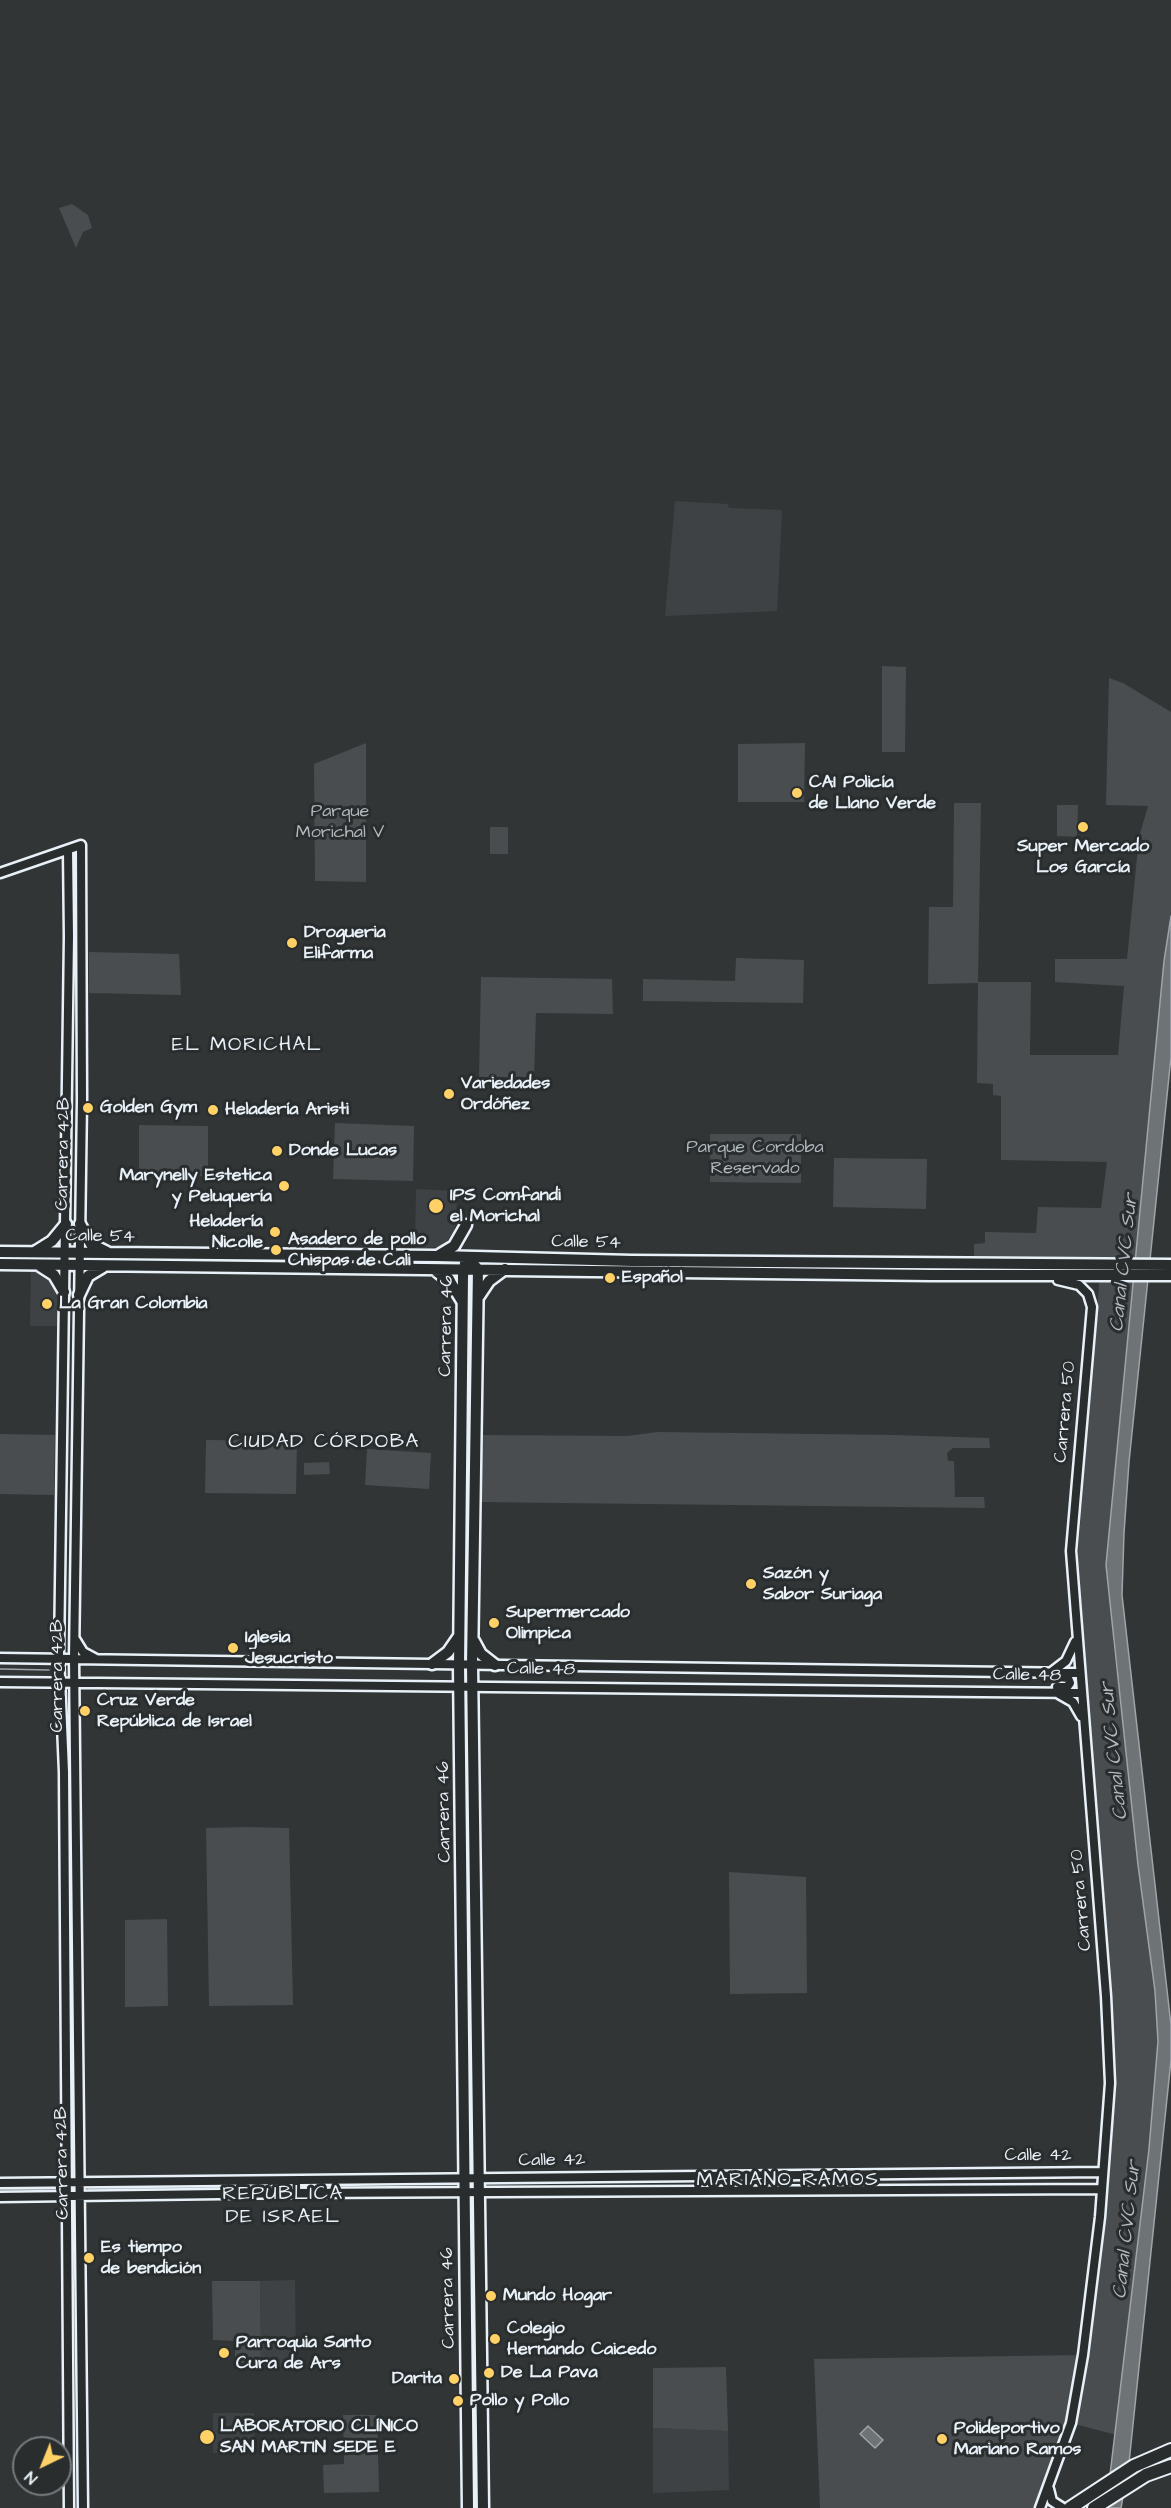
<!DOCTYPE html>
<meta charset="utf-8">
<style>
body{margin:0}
#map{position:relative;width:1171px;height:2508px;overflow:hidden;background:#323536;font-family:"Architects Daughter",sans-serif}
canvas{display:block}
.north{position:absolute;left:12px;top:2436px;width:60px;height:60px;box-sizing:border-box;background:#2a2d2e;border:2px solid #767b7f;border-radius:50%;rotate:223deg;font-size:16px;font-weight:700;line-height:24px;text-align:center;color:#e8f1f8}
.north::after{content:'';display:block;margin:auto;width:21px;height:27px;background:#ffd166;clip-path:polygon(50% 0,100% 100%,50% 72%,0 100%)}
</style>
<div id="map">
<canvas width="1171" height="2508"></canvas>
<div class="north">N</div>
</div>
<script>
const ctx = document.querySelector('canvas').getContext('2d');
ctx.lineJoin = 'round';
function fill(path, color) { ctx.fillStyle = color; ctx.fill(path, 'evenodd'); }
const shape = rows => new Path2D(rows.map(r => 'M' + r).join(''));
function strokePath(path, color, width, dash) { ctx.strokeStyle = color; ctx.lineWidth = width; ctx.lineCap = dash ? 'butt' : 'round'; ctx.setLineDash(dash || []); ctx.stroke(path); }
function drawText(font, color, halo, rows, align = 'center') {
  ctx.font = font + ' "Architects Daughter",sans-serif'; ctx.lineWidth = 6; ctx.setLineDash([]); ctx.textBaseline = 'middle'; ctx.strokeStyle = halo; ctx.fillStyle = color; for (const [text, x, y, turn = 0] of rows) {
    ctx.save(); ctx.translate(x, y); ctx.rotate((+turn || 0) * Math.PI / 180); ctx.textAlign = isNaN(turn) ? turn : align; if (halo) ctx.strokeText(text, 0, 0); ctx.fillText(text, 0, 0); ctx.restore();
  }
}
fill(shape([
 [675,501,728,504,729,508,782,510,777,611,665,616],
 [416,1189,458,1191,454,1232,447,1241,438,1247,415,1249],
 [31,1264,58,1280,63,1326,30,1326],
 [295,2280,296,2366,261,2366,260,2281],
 [213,2413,254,2413,255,2453,213,2453],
 [653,2428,728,2431,729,2490,653,2493]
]), '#3f4244');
fill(shape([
 [72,204,88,215,92,228,83,232,76,248,59,208],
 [882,666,906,667,905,752,882,752],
 [1109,678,1123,683,1171,712,1171,916,1164,961,1124,1377,1113,1641,1155,1991,1158,2041,1157,2080,1116,2435,1071,2423,1040,2508,820,2508,814,2359,1082,2355,1100,2217,1106,2194,1114,2083,1109,1981,1078,1585,1078,1551,1099,1286,1097,1258,974,1258,974,1244,985,1243,985,1232,1036,1233,1038,1207,1101,1208,1107,1162,1001,1160,1001,1096,993,1095,993,1084,977,1083,978,983,928,984,929,907,953,907,954,803,981,803,978,982,1031,982,1030,1055,1118,1055,1124,986,1055,982,1055,959,1127,959,1139,837,1148,806,1106,805],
 [366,743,366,882,315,881,314,764],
 [805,743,804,802,738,802,738,744],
 [1057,805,1078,805,1077,837,1057,836],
 [490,827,508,827,508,854,490,854],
 [89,952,179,954,181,995,89,993],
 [736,958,804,960,803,1003,643,1001,643,979,735,981],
 [481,977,612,979,613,1014,536,1013,534,1077,479,1077],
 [335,1123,414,1126,413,1181,333,1179],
 [139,1125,208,1126,208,1176,139,1176],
 [710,1134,801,1134,801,1183,710,1182],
 [834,1158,927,1159,926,1209,833,1207],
 [658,1432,895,1435,989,1438,990,1448,953,1448,947,1453,948,1461,954,1461,955,1497,984,1497,985,1508,478,1502,479,1435,627,1436],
 [0,1434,55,1435,54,1495,0,1494],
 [206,1440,297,1441,296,1494,205,1493],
 [367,1449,431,1453,429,1489,365,1485],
 [329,1462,330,1474,304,1475,304,1463],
 [246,1827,289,1828,293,2005,209,2006,206,1828],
 [729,1872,806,1877,807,1993,730,1994],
 [167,1919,168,2006,125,2007,125,1920],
 [212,2281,260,2281,261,2366,235,2366,235,2341,213,2340],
 [726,2367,728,2431,653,2428,653,2368],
 [343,2415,377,2415,379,2492,324,2493,323,2465,344,2464]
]), '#494d4f');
const water = shape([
 [1171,916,1171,1057,1129,1462,1124,1533,1122,1595,1171,2025,1171,2060,1129,2463,1121,2508,1106,2508,1149,2149,1158,2041,1155,1991,1138,1865,1106,1565,1164,961,1171,916],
 [868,2426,883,2440,875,2448,860,2434,868,2426]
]);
fill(water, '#6e7376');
strokePath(water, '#9fa5aa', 1.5);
strokePath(shape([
 [0,1669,49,1670],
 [88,2189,285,2187],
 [0,2190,57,2189]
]), '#9fa5aa', 1.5);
const minor = shape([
 [68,850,69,937,59,1655,64,1772,69,2508],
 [0,873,81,845,82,1101,74,1659,83,2508],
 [75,1639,83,1652,96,1659],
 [0,1658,1079,1673],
 [1053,1671,1066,1661,1075,1642],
 [0,1682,1081,1693],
 [1057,1687,1067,1687,1070,1683,1068,1678,1057,1677],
 [1059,1694,1073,1702,1081,1716],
 [0,2183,1103,2172],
 [0,2197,295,2193,1102,2189],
 [1049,2489,1052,2501,1063,2508],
 [1040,2508,1071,2423,1083,2355,1100,2217,1110,2083,1106,1996,1071,1551,1092,1307,1088,1294,1079,1285,1058,1280]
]);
const major = shape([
 [80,1224,91,1244,107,1252],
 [36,1251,52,1241,66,1224],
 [0,1252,437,1256,632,1261,1171,1265],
 [439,1255,454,1246,466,1225],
 [466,1257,478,1269,472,1665,483,2508],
 [466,1257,463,1276,459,1665,468,2508],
 [0,1264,931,1275,1171,1275],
 [40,1266,54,1275,64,1292],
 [435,1270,451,1283,462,1301],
 [79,1295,88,1276,103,1267],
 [479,1296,489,1281,505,1269],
 [474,1641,481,1654,495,1665],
 [432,1664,448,1652,459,1636]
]);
const highway = shape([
 [1070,2508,1134,2466,1171,2450],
 [1094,2508,1146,2475,1171,2466]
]);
strokePath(minor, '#e8f1f8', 13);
strokePath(major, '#e8f1f8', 15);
strokePath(highway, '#e8f1f8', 16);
strokePath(minor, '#2a2d2e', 8);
strokePath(major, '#2a2d2e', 10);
strokePath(highway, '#2a2d2e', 12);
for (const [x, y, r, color] of [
 [797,793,6,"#ffd166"],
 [1083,827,6,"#ffd166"],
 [292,943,6,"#ffd166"],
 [449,1094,6,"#ffd166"],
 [88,1108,6,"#ffd166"],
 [213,1110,6,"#ffd166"],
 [277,1151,6,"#ffd166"],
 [284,1186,6,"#ffd166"],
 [436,1206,8,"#ffd166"],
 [275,1232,6,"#ffd166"],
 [276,1250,6,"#ffd166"],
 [610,1278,6,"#ffd166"],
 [47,1304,6,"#ffd166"],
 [751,1584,6,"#ffd166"],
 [494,1623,6,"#ffd166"],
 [233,1648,6,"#ffd166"],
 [85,1711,6,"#ffd166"],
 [89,2258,6,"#ffd166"],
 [491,2296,6,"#ffd166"],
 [495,2339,6,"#ffd166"],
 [224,2353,6,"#ffd166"],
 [489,2373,6,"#ffd166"],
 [454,2379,6,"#ffd166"],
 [458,2401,6,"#ffd166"],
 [207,2437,8,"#ffd166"],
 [942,2439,6,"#ffd166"]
]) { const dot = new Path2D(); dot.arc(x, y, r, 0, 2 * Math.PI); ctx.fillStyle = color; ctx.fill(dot); strokePath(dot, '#2a2d2e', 2); }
drawText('bold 18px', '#e8f1f8', '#2a2d2e', [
 ["CAI Policía",809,783],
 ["de Llano Verde",809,804],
 ["Super Mercado",1083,847,"center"],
 ["Los García",1083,868,"center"],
 ["Drogueria",304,933],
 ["Elifarma",304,954],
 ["Variedades",461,1084],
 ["Ordóñez",461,1105],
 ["Golden Gym",100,1108],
 ["Heladería Aristi",225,1110],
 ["Donde Lucas",289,1151],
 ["Marynelly Estetica",272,1176,"right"],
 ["y Peluquería",272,1197,"right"],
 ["IPS Comfandi",450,1196],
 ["el Morichal",450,1217],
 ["Heladería",263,1222,"right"],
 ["Nicolle",263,1243,"right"],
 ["Asadero de pollo",288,1240],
 ["Chispas de Cali",288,1261],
 ["Español",622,1278],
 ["La Gran Colombia",59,1304],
 ["Sazón y",763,1574],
 ["Sabor Suriaga",763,1595],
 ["Supermercado",506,1613],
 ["Olimpica",506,1634],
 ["Iglesia",245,1638],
 ["Jesucristo",245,1659],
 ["Cruz Verde",97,1701],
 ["República de Israel",97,1722],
 ["Es tiempo",101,2248],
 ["de bendición",101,2269],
 ["Mundo Hogar",503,2296],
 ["Colegio",507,2329],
 ["Hernando Caicedo",507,2350],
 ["Parroquia Santo",236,2343],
 ["Cura de Ars",236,2364],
 ["De La Pava",501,2373],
 ["Darita",442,2379,"right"],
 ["Pollo y Pollo",470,2401],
 ["LABORATORIO CLÍNICO",220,2427],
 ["SAN MARTIN SEDE E",220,2448],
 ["Polideportivo",954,2429],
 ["Mariano Ramos",954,2450]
], 'left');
drawText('18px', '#b0b8bd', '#2a2d2e', [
 ["Parque",340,812],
 ["Morichal V",340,833],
 ["Parque Cordoba",755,1148],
 ["Reservado",755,1169]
]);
drawText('18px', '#e8f1f8', '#2a2d2e', [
 ["Carrera 42B",64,1154,-89],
 ["Calle 54",100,1237,1],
 ["Calle 54",586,1243,1],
 ["Carrera 46",447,1326,-89],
 ["Carrera 50",1066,1412,-85],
 ["Calle 48",541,1670,1],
 ["Carrera 42B",58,1676,-90],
 ["Calle 48",1027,1676,1],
 ["Carrera 46",445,1812,-91],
 ["Carrera 50",1082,1900,-95],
 ["Calle 42",1038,2156],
 ["Calle 42",552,2161,-1],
 ["Carrera 42B",63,2163,-91],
 ["Carrera 46",449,2298,-91]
]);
ctx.letterSpacing = '1.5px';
drawText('20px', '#e8f1f8', '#2a2d2e', [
 ["EL MORICHAL",247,1046],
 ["CIUDAD CÓRDOBA",324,1443],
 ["MARIANO RAMOS",788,2181],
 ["REPÚBLICA",283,2195],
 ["DE ISRAEL",283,2218]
]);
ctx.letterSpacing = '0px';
drawText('italic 20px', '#b1b8be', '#2a2d2e', [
 ["Canal CVC Sur",1125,1263,-84],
 ["Canal CVC Sur",1115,1751,-96],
 ["Canal CVC Sur",1128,2230,-84]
]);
</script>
